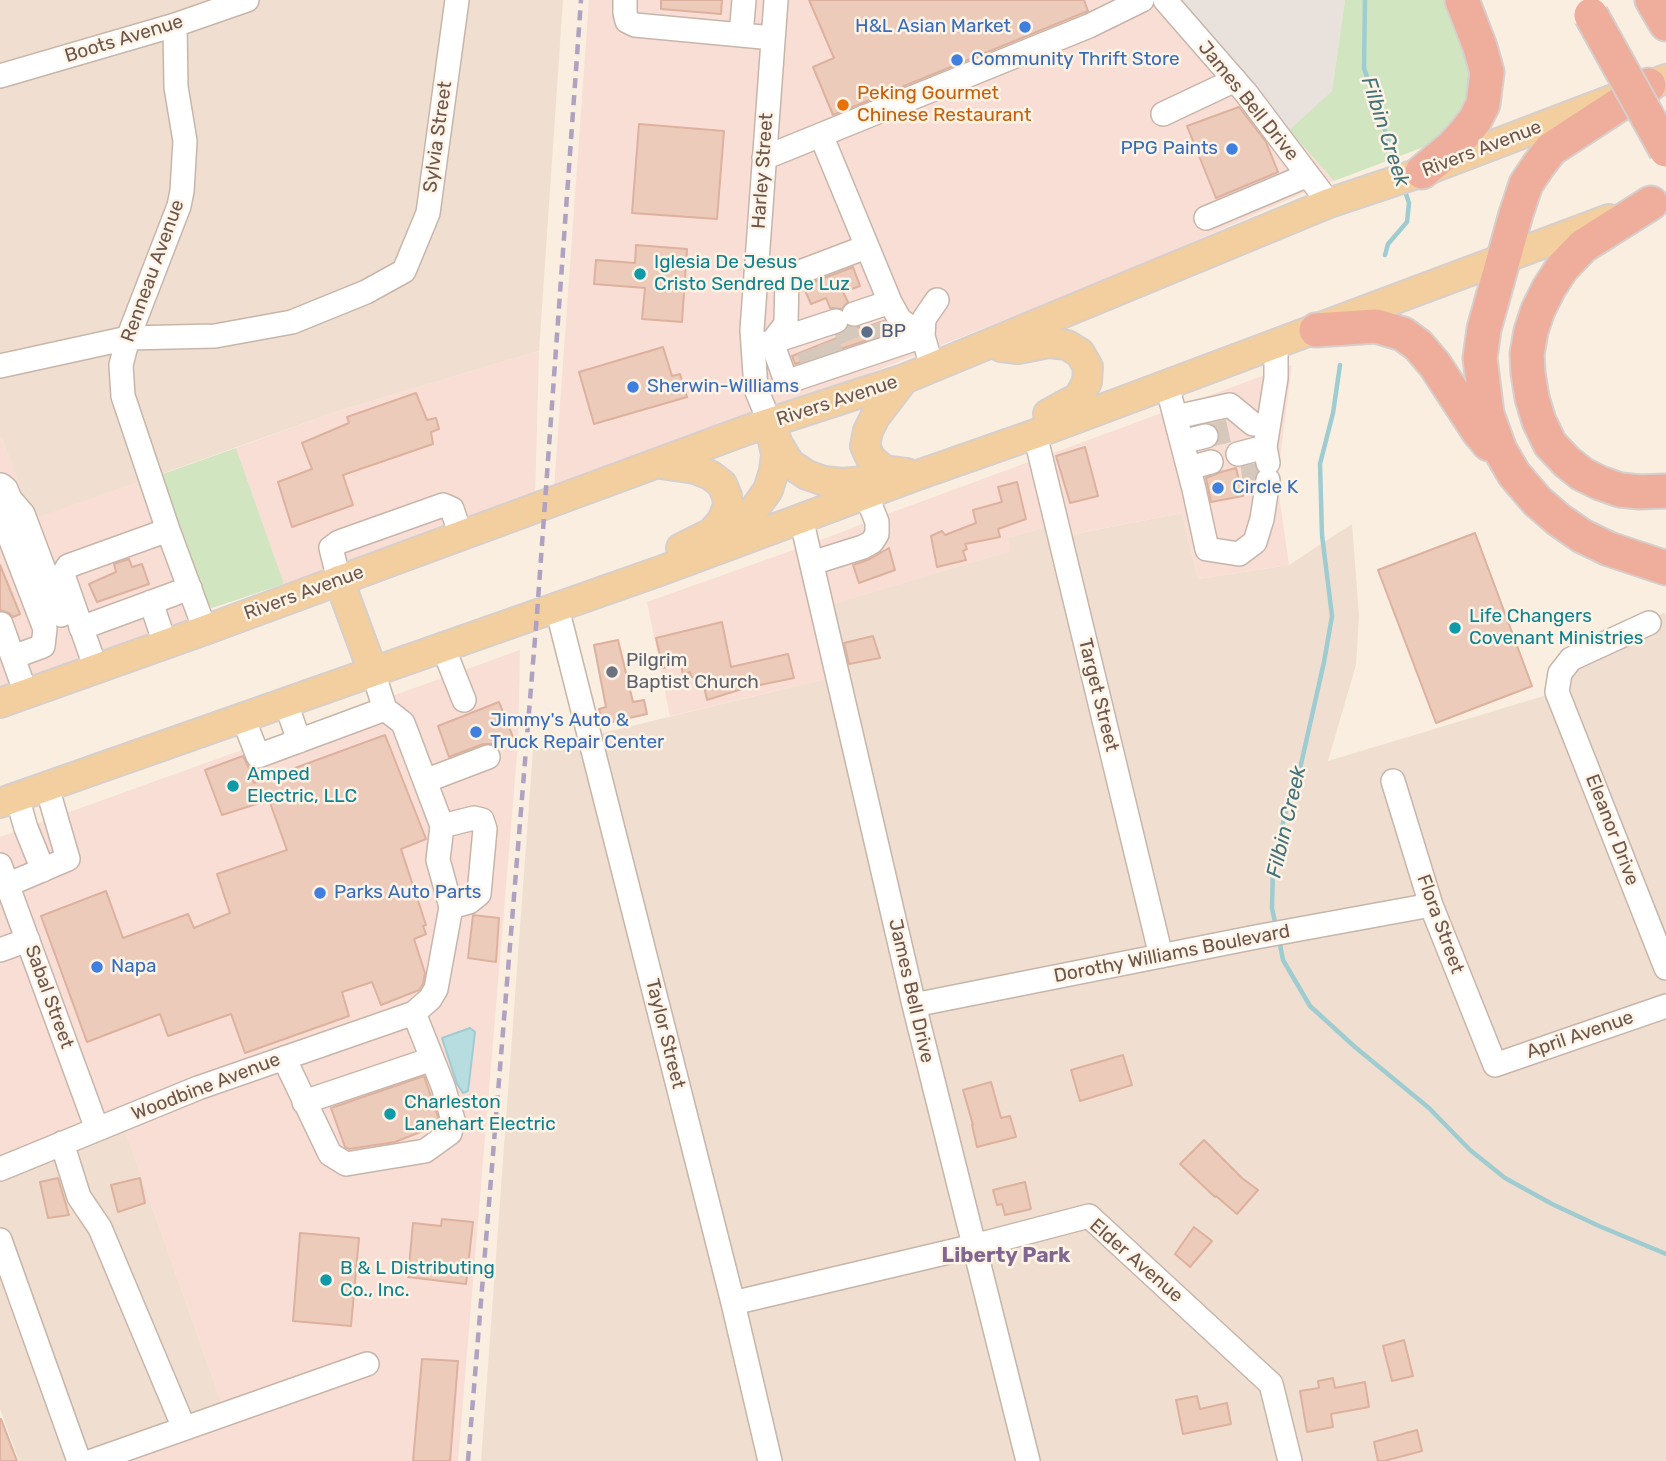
<!DOCTYPE html>
<style>
body{margin:0}
canvas{display:block;background:#f9eee0}
</style>
<canvas width="1666" height="1461"></canvas>
<script>
const ctx = document.querySelector('canvas').getContext('2d');
ctx.lineJoin = 'round';
function fill(path, color) { ctx.fillStyle = color; ctx.fill(path, 'evenodd'); }
const shape = rows => new Path2D(rows.map(r => 'M' + r).join(''));
function strokePath(path, color, width, dash) { ctx.strokeStyle = color; ctx.lineWidth = width; ctx.lineCap = dash ? 'butt' : 'round'; ctx.setLineDash(dash || []); ctx.stroke(path); }
function drawText(font, color, halo, rows, align = 'center') {
  ctx.font = font + ' Rubik,sans-serif'; ctx.lineWidth = 5; ctx.setLineDash([]); ctx.textBaseline = 'middle'; ctx.strokeStyle = halo; ctx.fillStyle = color; for (const [text, x, y, turn = 0] of rows) {
    ctx.save(); ctx.translate(x, y); ctx.rotate((+turn || 0) * Math.PI / 180); ctx.textAlign = isNaN(turn) ? turn : align; if (halo) ctx.strokeText(text, 0, 0); ctx.fillText(text, 0, 0); ctx.restore();
  }
}
fill(shape([
 [0,0,563,0,539,351,338,411,32,520,2,438,0,439],
 [1182,513,1198,579,1289,565,1352,524,1359,616,1356,665,1328,761,1557,692,1560,673,1663,613,1666,614,1666,1461,481,1461,533,750,837,676,822,607,1010,551,1007,538,1057,524,1075,534],
 [121,1119,225,1413,92,1461,19,1461,0,1409,0,1169]
]), '#f0dfd0');
fill(shape([
 [589,0,1174,0,1334,181,1299,195,1134,268,992,325,766,414,554,489],
 [539,351,535,497,285,587,236,448,338,411],
 [1292,365,1277,481,1289,565,1198,579,1182,513,1074,534,1057,524,1008,538,1011,551,822,607,838,676,670,716,647,602,816,542,893,512],
 [2,438,32,519,150,478,202,617,55,670,0,688,0,439],
 [520,650,518,743,458,1461,92,1461,225,1413,121,1119,0,1169,0,837]
]), '#f9ded5');
fill(shape([
 [1174,0,1345,0,1332,91,1289,130]
]), '#e8e1dc');
fill(shape([
 [1345,0,1450,0,1476,89,1445,139,1334,181,1289,130,1332,91],
 [236,448,284,584,212,608,207,603,157,476]
]), '#d2e5c1');
const water = shape([
 [470,1028,475,1032,468,1091,463,1093,457,1084,442,1038,470,1028]
]);
fill(water, '#b7dde0');
strokePath(water, '#9fccd1', 2);
strokePath(shape([
 [1365,0,1364,68,1398,169],
 [1385,255,1388,244,1407,222,1409,203,1404,188],
 [1276,927,1272,908,1273,868,1285,814,1295,791,1324,662,1332,616,1322,535,1320,464,1333,413,1340,365],
 [1279,939,1283,960,1310,1006,1355,1047,1429,1108,1470,1150,1505,1178,1552,1204,1599,1226,1666,1254]
]), '#9fccd1', 4.5);
const building = shape([
 [661,0,722,0,721,14,661,9,661,0],
 [809,0,1084,0,1088,11,833,115,813,67,834,58,809,0],
 [1239,107,1266,142,1278,172,1216,198,1187,126,1239,107],
 [639,124,724,131,717,219,632,213,639,124],
 [636,245,687,249,682,322,642,319,645,288,594,284,596,260,635,263,636,245],
 [853,267,860,286,843,292,848,302,842,309,830,308,826,298,811,304,803,286,853,267],
 [884,321,892,332,795,364,792,356,842,336,841,334,846,331,848,326,859,327,860,329,884,321],
 [663,347,672,376,680,374,687,397,594,424,579,372,663,347],
 [416,393,427,420,436,418,439,429,431,432,433,444,343,475,353,505,292,527,278,482,312,469,302,443,349,423,347,417,416,393],
 [1085,447,1098,496,1070,503,1056,456,1085,447],
 [1236,468,1243,496,1211,502,1206,478,1221,472,1236,468],
 [1017,482,1026,519,998,529,1000,537,965,544,967,549,963,551,966,560,937,567,931,536,942,531,945,535,976,523,973,510,1002,502,998,487,1017,482],
 [1475,533,1532,686,1436,723,1378,570,1475,533],
 [889,548,895,570,859,583,853,565,870,559,889,548],
 [129,559,132,567,142,564,149,584,97,602,89,584,116,572,114,564,129,559],
 [0,565,20,614,13,617,9,613,0,610,0,565],
 [722,622,731,667,788,654,794,678,745,688,707,700,702,677,691,677,690,672,683,675,681,664,663,668,656,638,722,622],
 [873,636,880,658,849,664,844,643,873,636],
 [618,640,633,702,644,700,647,714,603,724,599,709,606,707,594,645,618,640],
 [499,702,513,737,493,744,483,744,449,757,438,726,499,702],
 [385,735,426,839,401,849,426,925,423,926,426,934,414,939,425,973,423,984,419,990,381,1005,372,982,342,992,349,1016,245,1053,231,1014,168,1036,160,1014,87,1042,41,916,106,891,123,938,188,914,194,928,230,913,217,874,287,850,269,800,222,815,205,770,243,756,248,766,254,783,385,735],
 [473,915,499,918,496,962,468,958,473,915],
 [1123,1055,1132,1085,1080,1101,1071,1070,1123,1055],
 [424,1076,439,1120,438,1125,395,1142,349,1149,345,1147,331,1108,424,1076],
 [991,1082,1001,1118,1010,1116,1016,1137,977,1147,972,1125,973,1125,963,1090,991,1082],
 [1204,1140,1242,1178,1258,1190,1237,1214,1216,1196,1215,1197,1180,1164,1204,1140],
 [58,1178,69,1215,48,1218,40,1182,58,1178],
 [140,1178,145,1203,118,1212,111,1185,140,1178],
 [1025,1182,1031,1209,1005,1215,1002,1204,997,1205,993,1190,1025,1182],
 [442,1219,473,1222,466,1284,408,1277,413,1223,441,1226,442,1219],
 [1194,1227,1212,1241,1190,1267,1175,1254,1194,1227],
 [300,1233,359,1238,351,1326,293,1321,300,1233],
 [1404,1340,1413,1376,1392,1381,1383,1346,1404,1340],
 [422,1359,458,1361,450,1461,413,1461,422,1359],
 [1333,1378,1335,1388,1365,1382,1369,1407,1331,1414,1333,1427,1307,1432,1300,1391,1319,1388,1318,1381,1333,1378],
 [1197,1396,1200,1409,1227,1403,1231,1424,1183,1434,1176,1400,1197,1396],
 [0,1419,1,1419,17,1461,0,1461,0,1419],
 [1417,1430,1422,1451,1384,1461,1378,1461,1374,1442,1417,1430]
]);
fill(building, '#eccbbb');
strokePath(building, '#ddb19d', 2);
strokePath(shape([
 [841,319,853,349],
 [872,325,878,340],
 [828,342,833,357],
 [808,350,813,365],
 [1206,436,1233,430],
 [1252,464,1254,481]
]), '#d6c8ba', 23, [23, 11]);
const minor = shape([
 [625,0,625,13,627,21,635,25,773,38],
 [1165,0,1246,93,1329,203],
 [175,25,176,87,185,141,182,191,179,206,128,338,121,365,123,396,168,530,205,630],
 [741,35,744,0],
 [0,76,175,25,247,0],
 [1163,114,1235,80],
 [821,135,890,302,900,320,923,336],
 [764,158,1089,26,1142,0],
 [1206,218,1308,175],
 [756,273,787,277,786,324,772,342],
 [787,277,866,247],
 [854,314,890,302],
 [772,342,836,321],
 [753,346,772,342,784,376,790,379,795,379,923,336],
 [0,366,128,338,215,336,292,322,366,292,404,271,428,213,457,0],
 [932,367,923,336,924,319,937,300],
 [1167,385,1194,489,1207,549,1239,554,1255,542,1262,519,1268,480],
 [1176,417,1230,405,1253,424],
 [770,423,756,389,752,330,776,0],
 [1035,434,1161,956],
 [1182,442,1206,436],
 [1238,454,1265,447],
 [1268,463,1265,447,1276,378,1276,345],
 [1189,468,1211,462],
 [1,485,6,489,10,499,23,514,61,615],
 [0,512,45,629,43,646,13,657],
 [801,518,914,1005,1028,1461],
 [812,563,863,547,872,542,877,534,877,522,866,494],
 [339,580,331,548,339,542,443,505,452,509,461,536],
 [151,602,165,644],
 [557,608,733,1303,770,1461],
 [1649,623,1571,659,1560,673,1557,692,1666,968],
 [1,624,26,694],
 [81,628,190,588],
 [443,647,464,700],
 [96,669,63,575,68,566,168,530],
 [286,703,299,741],
 [243,718,258,756,385,709,373,672],
 [425,781,488,757],
 [1393,781,1431,905,1495,1065,1666,1006],
 [17,797,26,828,43,870],
 [442,826,474,818,482,820,485,829,479,894,469,902,451,907],
 [0,865,97,1129],
 [7,885,68,859,47,787],
 [0,950,28,940],
 [914,1005,1256,937,1431,905],
 [284,1058,330,1154,346,1164,425,1151,450,1133,453,1120,443,1086,414,1013],
 [304,1102,432,1059],
 [62,1143,79,1197,100,1228,184,1428],
 [0,1169,198,1088,414,1013,430,999,436,989,451,907,438,860,442,826,403,723,385,709],
 [0,1240,79,1461],
 [733,1303,974,1246,1089,1216,1271,1384,1290,1461],
 [92,1461,367,1364]
]);
const major = shape([
 [1001,347,1018,349,1049,343,1067,345,1080,353,1088,367,1087,382,1079,397,1048,414],
 [904,379,875,417,868,431,865,446,871,459,884,470,907,473],
 [770,423,778,444,790,464,807,475,824,481,842,483,877,480],
 [661,464,695,469,710,475,722,484,727,496,728,506,722,521,711,533,681,548],
 [713,540,740,522,753,511,768,490,774,471,776,454,772,436],
 [339,580,373,672],
 [0,703,205,630,747,430,904,379,1329,203,1422,172,1666,79],
 [0,803,660,571,918,475,1035,434,1609,219]
]);
const highway = shape([
 [1652,0,1666,24],
 [1649,85,1551,149,1538,166,1526,184,1516,214,1484,329,1480,358,1487,414,1500,450,1514,474,1537,501,1559,520,1582,536,1609,549,1666,568],
 [1422,172,1451,148,1464,134,1475,120,1483,104,1487,72,1480,47,1462,0],
 [1651,203,1583,246,1562,268,1549,288,1538,310,1531,331,1527,354,1528,373,1532,398,1539,421,1550,444,1567,462,1582,474,1600,483,1620,490,1640,492,1666,491],
 [1316,330,1376,326,1403,334,1418,345,1435,365,1478,431,1489,444]
]);
strokePath(minor, '#c8b5a9', 26);
strokePath(major, '#d6cfcc', 32);
strokePath(highway, '#d6cfcc', 37);
strokePath(minor, '#fff', 23);
strokePath(major, '#f3ce9e', 28);
strokePath(highway, '#efad9c', 33);
strokePath(shape([
 [468,1461,537,614,581,0]
]), '#b0a1c1', 4.5, [10, 7]);
const highwayBridge = shape([
 [1591,15,1666,150]
]);
strokePath(highwayBridge, '#d6cfcc', 37, []);
strokePath(highwayBridge, '#efad9c', 33);
for (const [x, y, r, color] of [
 [1025,27,7,"#3f7fe0"],
 [957,60,7,"#3f7fe0"],
 [843,105,7,"#e8710a"],
 [1232,149,7,"#3f7fe0"],
 [640,274,7,"#0f9aa8"],
 [867,332,7,"#5c6f8a"],
 [633,387,7,"#3f7fe0"],
 [1218,488,7,"#3f7fe0"],
 [1455,628,7,"#0f9aa8"],
 [612,672,7,"#6b7280"],
 [476,732,7,"#3f7fe0"],
 [233,786,7,"#0f9aa8"],
 [320,893,7,"#3f7fe0"],
 [97,967,7,"#3f7fe0"],
 [390,1114,7,"#0f9aa8"],
 [326,1280,7,"#0f9aa8"]
]) { const dot = new Path2D(); dot.arc(x, y, r, 0, 2 * Math.PI); ctx.fillStyle = color; ctx.fill(dot); strokePath(dot, '#fdf3e6', 2.5); }
drawText('19px', '#366cbe', '#fdf3e6', [
 ["H&L Asian Market",1011,27,"right"],
 ["Community Thrift Store",971,60],
 ["PPG Paints",1218,149,"right"],
 ["Sherwin-Williams",647,387],
 ["Circle K",1232,488],
 ["Jimmy's Auto &",490,721],
 ["Truck Repair Center",490,743],
 ["Parks Auto Parts",334,893],
 ["Napa",111,967]
], 'left');
drawText('19px', '#6e554a', '#fdf3e6', [
 ["Boots Avenue",124,39,-17],
 ["James Bell Drive",1248,101,51],
 ["Sylvia Street",438,137,-82],
 ["Rivers Avenue",1482,149,-21],
 ["Harley Street",763,171,-86],
 ["Renneau Avenue",153,271,-70],
 ["Rivers Avenue",837,401,-18],
 ["Rivers Avenue",304,593,-20],
 ["Target Street",1098,695,76],
 ["Eleanor Drive",1612,830,69],
 ["Flora Street",1440,924,70],
 ["Dorothy Williams Boulevard",1172,954,-11],
 ["James Bell Drive",911,991,77],
 ["Sabal Street",49,997,70],
 ["Taylor Street",665,1034,76],
 ["April Avenue",1580,1035,-19],
 ["Woodbine Avenue",206,1087,-21],
 ["Elder Avenue",1136,1261,41]
]);
drawText('19px', '#c56008', '#fdf3e6', [
 ["Peking Gourmet",857,94],
 ["Chinese Restaurant",857,116]
], 'left');
drawText('19px', '#0d838f', '#fdf3e6', [
 ["Iglesia De Jesus",654,263],
 ["Cristo Sendred De Luz",654,285],
 ["Life Changers",1469,617],
 ["Covenant Ministries",1469,639],
 ["Amped",247,775],
 ["Electric, LLC",247,797],
 ["Charleston",404,1103],
 ["Lanehart Electric",404,1125],
 ["B & L Distributing",340,1269],
 ["Co., Inc.",340,1291]
], 'left');
drawText('19px', '#4e5e75', '#fdf3e6', [
 ["BP",881,332]
], 'left');
drawText('19px', '#5b616d', '#fdf3e6', [
 ["Pilgrim",626,661],
 ["Baptist Church",626,683]
], 'left');
drawText('italic 21px', '#437379', '#fdf3e6', [
 ["Filbin Creek",1385,132,72],
 ["Filbin Creek",1287,822,-77]
]);
drawText('bold 21px', '#806691', '#fdf3e6', [
 ["Liberty Park",1006,1256]
]);
</script>
